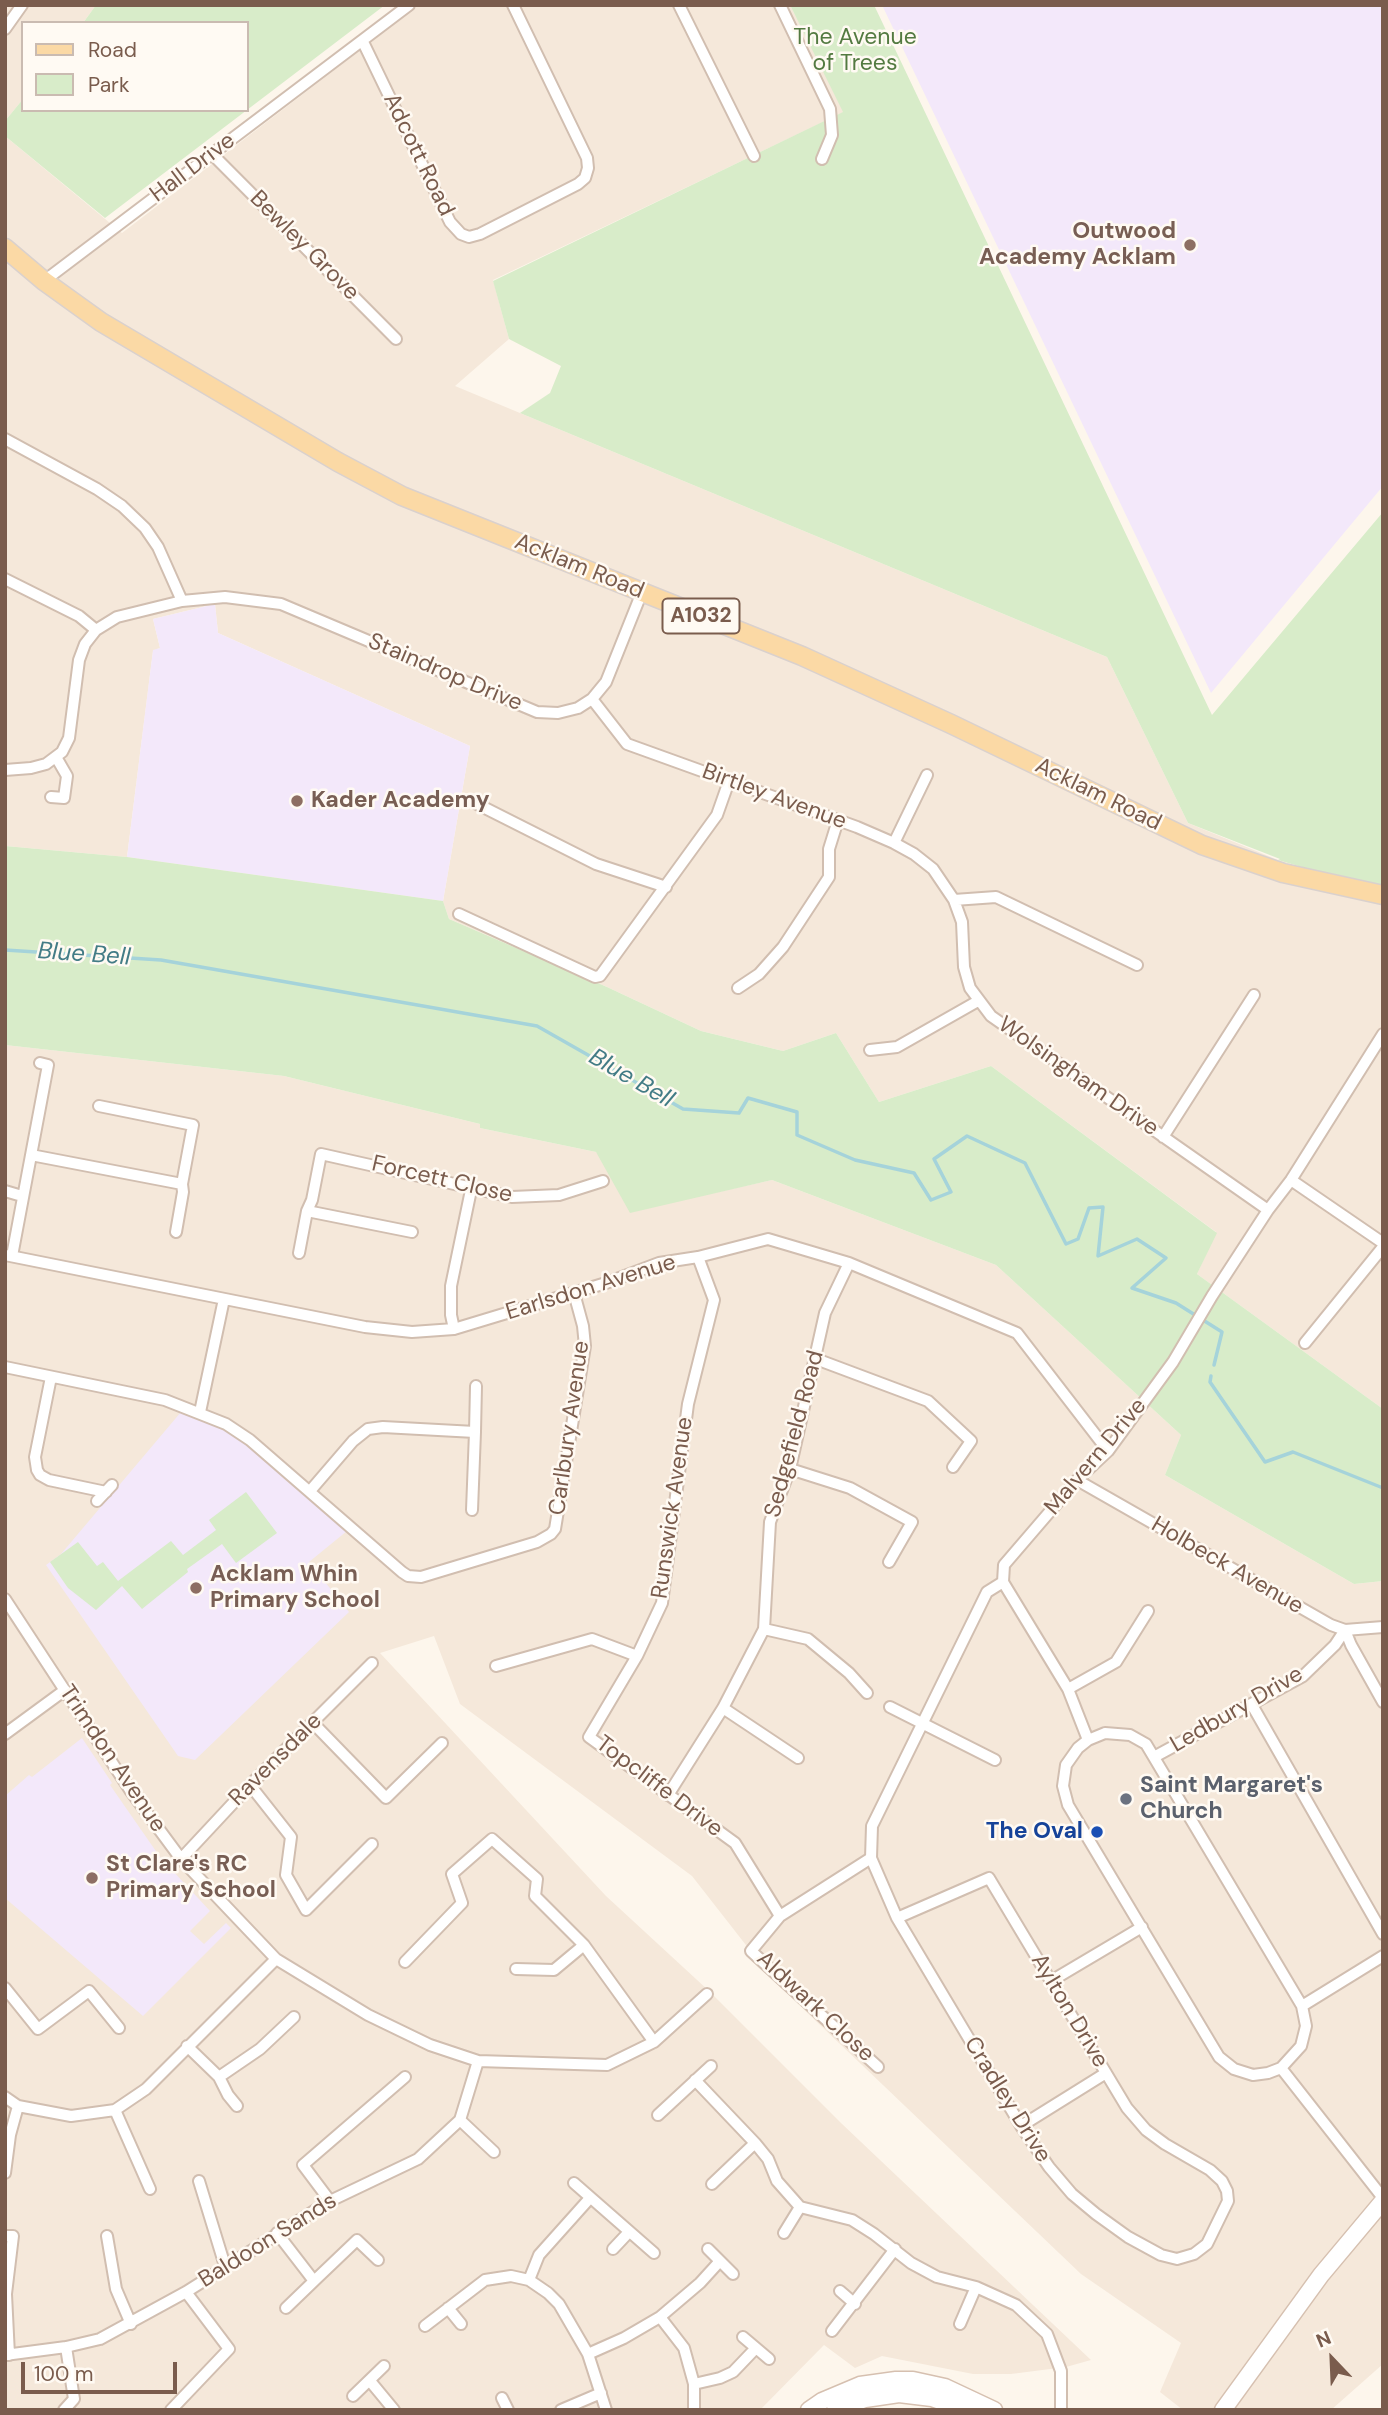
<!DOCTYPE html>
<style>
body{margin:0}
#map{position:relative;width:1388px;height:2415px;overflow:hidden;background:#fdf6ec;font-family:"DM Sans",sans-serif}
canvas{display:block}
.frame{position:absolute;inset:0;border:7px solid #7a5c4d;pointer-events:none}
.legend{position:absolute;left:21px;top:21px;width:228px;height:91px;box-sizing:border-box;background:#fffaf3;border:2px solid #cabbb1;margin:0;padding:9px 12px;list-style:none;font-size:21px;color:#7a5c4d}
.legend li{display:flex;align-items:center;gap:14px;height:35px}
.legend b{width:35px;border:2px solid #cabbb1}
.north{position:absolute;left:1297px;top:2324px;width:70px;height:70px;-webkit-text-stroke:5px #fffaf3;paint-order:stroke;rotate:337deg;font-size:19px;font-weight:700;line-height:28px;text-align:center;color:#7a5c4d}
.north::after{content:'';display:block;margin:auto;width:24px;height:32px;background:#7a5c4d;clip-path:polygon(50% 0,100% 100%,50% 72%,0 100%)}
.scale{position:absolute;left:21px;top:2362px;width:156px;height:32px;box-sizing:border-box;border:4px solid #7a5c4d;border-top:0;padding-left:9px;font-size:21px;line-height:24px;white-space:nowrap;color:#7a5c4d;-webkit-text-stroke:5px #fffaf3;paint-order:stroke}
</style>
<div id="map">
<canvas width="1388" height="2415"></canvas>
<div class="frame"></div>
<ul class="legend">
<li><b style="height:9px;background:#fbd9a5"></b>Road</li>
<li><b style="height:19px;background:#d8ecc9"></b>Park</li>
</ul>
<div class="north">N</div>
<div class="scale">100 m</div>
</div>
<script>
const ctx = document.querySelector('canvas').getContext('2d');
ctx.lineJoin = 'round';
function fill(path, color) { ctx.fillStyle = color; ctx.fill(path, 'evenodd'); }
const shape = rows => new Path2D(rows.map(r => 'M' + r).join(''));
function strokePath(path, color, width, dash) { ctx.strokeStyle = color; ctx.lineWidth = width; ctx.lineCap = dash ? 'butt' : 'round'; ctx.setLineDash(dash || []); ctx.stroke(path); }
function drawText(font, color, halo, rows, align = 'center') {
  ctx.font = font + ' "DM Sans",sans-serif'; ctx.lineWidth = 5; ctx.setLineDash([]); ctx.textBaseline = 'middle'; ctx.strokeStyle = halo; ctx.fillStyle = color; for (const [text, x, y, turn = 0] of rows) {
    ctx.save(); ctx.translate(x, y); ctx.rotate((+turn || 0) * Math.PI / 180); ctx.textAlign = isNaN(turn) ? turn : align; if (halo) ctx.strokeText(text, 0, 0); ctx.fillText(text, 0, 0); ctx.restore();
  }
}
fill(shape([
 [5,5,96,5,83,23,23,23,23,99,5,121],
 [419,5,790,5,844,112,493,280,509,339,455,386,1107,657,1188,823,1278,860,1383,891,1383,1409,1197,1274,1216,1232,991,1066,879,1102,836,1033,783,1051,701,1031,607,987,449,919,443,901,470,746,218,633,215,604,153,619,160,648,153,651,127,857,5,846,5,136,122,233],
 [5,1045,284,1076,480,1124,480,1128,596,1152,663,1204,772,1180,996,1265,1181,1435,1165,1475,1354,1584,1383,1581,1383,2364,1331,2410,1183,2410,1160,2392,1181,2343,1081,2274,774,1981,692,1876,460,1704,434,1636,380,1653,606,1896,709,1991,841,2123,1091,2360,1066,2367,1011,2374,973,2374,882,2356,855,2368,824,2345,760,2410,5,2410]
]), '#f5e8da');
fill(shape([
 [882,5,1383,5,1383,486,1211,693],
 [215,604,218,633,470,746,443,901,127,857,153,650,160,648,153,619],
 [181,1412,224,1426,347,1531,309,1562,349,1612,195,1760,178,1756,46,1565,61,1554],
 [82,1738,112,1783,110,1785,160,1857,210,1911,190,1931,204,1944,226,1923,231,1928,143,2016,5,1898,5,1796,29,1775,32,1777]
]), '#f3e8fa');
fill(shape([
 [96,5,385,5,105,218,5,136,5,121,23,99,23,110,247,110,247,23,83,23],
 [790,5,874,5,1212,715,1383,512,1383,891,1278,860,1280,859,1188,823,1107,657,520,413,550,393,561,366,509,339,493,281,843,112],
 [5,846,127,857,443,901,449,919,607,987,701,1031,783,1051,836,1033,879,1102,991,1066,1217,1233,1197,1274,1383,1409,1383,1581,1354,1584,1165,1475,1181,1435,996,1265,772,1180,630,1213,596,1152,480,1128,480,1124,284,1076,5,1045],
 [246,1492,277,1533,236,1563,222,1544,187,1569,188,1572,142,1609,122,1586,96,1610,68,1588,50,1562,78,1542,97,1566,103,1562,118,1581,171,1541,183,1555,216,1530,209,1520]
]), '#d8ecc9');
strokePath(shape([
 [5,950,161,960,537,1026,683,1109,739,1113,748,1098,797,1112,797,1135,855,1160,914,1173,931,1200,951,1192,934,1159,967,1136,1025,1163,1066,1244,1078,1239,1089,1208,1103,1207,1098,1256,1137,1239,1166,1258,1132,1288,1176,1303,1222,1332,1214,1365],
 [1211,1376,1210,1382,1265,1462,1293,1452,1383,1488]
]), '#a5d3da', 3.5);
const street = shape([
 [679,5,754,156],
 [780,5,830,109,832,135,822,159],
 [5,29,22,5],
 [363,42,450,222,461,234,469,237,480,234,578,184,585,178,588,168,587,158,513,5],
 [212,154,396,339],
 [44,281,409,5],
 [5,439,97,489,122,506,145,528,158,547,182,601],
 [5,579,79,616,96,630],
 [592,699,627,744,857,827,894,843,914,854,933,869,954,900,962,922,964,967,970,988,991,1016,1268,1210],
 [5,770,31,768,46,764,62,752,69,738,79,660,85,644,96,630,117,617,182,601,225,597,281,604,537,712,558,713,578,708,592,699,606,682,642,592],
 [51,797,64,798,67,776,56,757],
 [477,804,596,864,666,887],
 [894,843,927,775],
 [954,900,996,897,1137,965],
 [459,914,595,977,600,976,717,815,729,781],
 [738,988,759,974,783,947,829,877,829,849,838,820],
 [870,1050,897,1047,978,1001],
 [1163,1137,1254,995],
 [31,1155,182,1184,193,1125,99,1106],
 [1291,1180,1383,1243],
 [5,1191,22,1196],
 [176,1232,183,1192,182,1184],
 [412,1232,307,1211,312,1200,321,1154,512,1197,559,1195,603,1181],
 [299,1253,307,1211],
 [5,1255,365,1327,412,1332,454,1329,606,1283,659,1263,698,1257,768,1239,849,1263,1017,1333,1108,1451],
 [12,1256,48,1065,40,1063],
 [454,1329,451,1315,451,1286,471,1190],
 [1305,1343,1383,1247],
 [816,1359,928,1401,971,1441,953,1467],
 [5,1367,165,1400,226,1424,250,1440,402,1572,408,1576,421,1577,537,1542,551,1534,555,1529,585,1346,583,1326,574,1293],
 [51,1377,35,1457,37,1470,40,1475,49,1480,106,1492],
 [200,1412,224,1299],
 [475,1432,476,1386],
 [790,1469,850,1488,912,1522,889,1562],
 [1077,1480,1331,1625,1345,1630,1383,1627],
 [310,1491,353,1441,368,1429,383,1427,475,1432,472,1510],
 [97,1501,112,1485],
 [1003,1582,1004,1565,1077,1480,1108,1451,1173,1362,1212,1296,1268,1210,1291,1180,1383,1034],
 [1003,1582,1068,1689,1088,1740],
 [5,1599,130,1790,181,1859,276,1959,368,2015,430,2045,478,2061,607,2065,654,2042,707,1994],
 [764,1629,808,1639,849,1673,867,1693],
 [1345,1630,1351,1645,1383,1702],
 [637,1656,589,1737,735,1843,780,1916],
 [496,1666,592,1639,637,1656,662,1603,688,1404,714,1300,698,1257],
 [1068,1689,1116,1662,1148,1611],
 [1252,1705,1383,1934],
 [890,1707,995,1760],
 [723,1708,798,1758],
 [313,1723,386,1798,442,1743],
 [1105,1733,1130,1735,1146,1744,1302,2006,1306,2026,1301,2046,1281,2068,1268,2073,1253,2075,1234,2069,1219,2057,1068,1805,1063,1786,1066,1765,1078,1748,1088,1740,1105,1733],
 [5,1734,65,1690],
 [1154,1757,1303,1676,1335,1645,1345,1630],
 [250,1785,291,1837,286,1875,306,1910,372,1844],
 [668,1795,723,1708,764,1629,770,1522,790,1469,825,1313,849,1263],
 [871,1858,780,1916,751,1951,878,2067],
 [181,1859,250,1785,372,1663],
 [897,1918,989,1878,1127,2108,1146,2130,1165,2144,1210,2170,1222,2181,1227,2191,1228,2201,1207,2244,1194,2254,1177,2259,1161,2255,1128,2237,1096,2214,1072,2194,1049,2167,1021,2126,897,1918,871,1858,872,1826,987,1592,1003,1582],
 [405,1962,462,1903,452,1874,492,1839,537,1879,535,1896,584,1945,654,2042],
 [516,1969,554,1970,584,1945],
 [1051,1981,1142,1927],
 [5,1988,38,2029,89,1991,119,2028],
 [1302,2006,1383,1956],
 [187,2046,219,2077,260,2049,294,2017],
 [1281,2068,1383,2198],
 [219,2077,228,2095,237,2106],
 [695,2080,755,2143,768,2159,777,2181,800,2207,852,2220,874,2234,911,2263,937,2277,976,2287,1016,2305,1047,2334,1061,2371,1061,2410],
 [5,2097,18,2106,71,2116,115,2110,146,2089,276,1959],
 [115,2110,150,2189],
 [658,2115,711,2066],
 [460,2120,494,2152],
 [1021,2126,1106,2073],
 [5,2173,10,2135,18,2106],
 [199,2181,225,2266],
 [574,2183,654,2253],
 [712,2184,755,2143],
 [330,2201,303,2165,405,2077],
 [277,2233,314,2281,357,2240,378,2260],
 [784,2233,800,2207],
 [5,2236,13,2236,6,2294,9,2355],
 [107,2236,116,2289,131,2324],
 [613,2249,629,2232],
 [708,2249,733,2274],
 [529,2280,539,2255,590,2198],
 [840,2291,855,2304],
 [286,2308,314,2281],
 [448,2308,461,2324],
 [660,2317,684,2348,694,2384,694,2410],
 [960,2324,976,2287],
 [425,2326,485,2280,511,2276,529,2280,548,2293,559,2304,588,2354,606,2410],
 [832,2331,895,2249],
 [743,2337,769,2359],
 [588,2354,624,2338,660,2317,700,2283,720,2261],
 [5,2355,66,2347,100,2339,186,2292,330,2201,418,2159,460,2120,478,2061],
 [370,2381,394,2410],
 [694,2384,720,2378,733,2372,755,2349],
 [353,2396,384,2366],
 [502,2398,508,2410],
 [64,2410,74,2399,66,2347],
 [171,2410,229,2349,186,2292],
 [561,2410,601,2393]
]);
const secondary = shape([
 [809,2410,822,2401,860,2385,896,2380,913,2380,945,2387,994,2410],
 [835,2410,865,2399,899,2394,932,2398,965,2410],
 [1223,2410,1321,2275,1383,2201]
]);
const primary = shape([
 [5,248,44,281,101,322,338,462,402,496,802,656,951,724,1202,845,1283,873,1383,895]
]);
strokePath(street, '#d1beb0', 14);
strokePath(secondary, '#d6c0b0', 19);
strokePath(primary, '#dad1cd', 21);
strokePath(street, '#fff', 10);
strokePath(secondary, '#fff', 16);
strokePath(primary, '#fbd9a5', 18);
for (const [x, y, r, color] of [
 [1190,245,7,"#8d6e63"],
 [297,801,7,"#8d6e63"],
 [196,1588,7,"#8d6e63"],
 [1126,1799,7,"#6b7280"],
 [1097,1832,7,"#1a4fb4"],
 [92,1878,7,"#8d6e63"]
]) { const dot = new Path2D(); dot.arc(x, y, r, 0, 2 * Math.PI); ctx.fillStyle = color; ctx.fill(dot); strokePath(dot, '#fffaf3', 2.5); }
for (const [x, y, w] of [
 [701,616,77]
]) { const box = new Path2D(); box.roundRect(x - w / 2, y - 17.5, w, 35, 5); ctx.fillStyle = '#fffaf3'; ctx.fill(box); strokePath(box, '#7a5c4d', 2); }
drawText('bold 21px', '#7a5c4d', null, [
 ["A1032",701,616]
]);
drawText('23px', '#537a41', '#fffaf3', [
 ["The Avenue",855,38],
 ["of Trees",855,64]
]);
drawText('23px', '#7a5c4d', '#fffaf3', [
 ["Adcott Road",418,155,64],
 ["Hall Drive",193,168,-37],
 ["Bewley Grove",304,246,45],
 ["Acklam Road",579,567,22],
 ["Staindrop Drive",445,673,23],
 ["Acklam Road",1098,795,26],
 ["Birtley Avenue",774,797,20],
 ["Wolsingham Drive",1078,1077,35],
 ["Forcett Close",442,1180,13],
 ["Earlsdon Avenue",591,1288,-17],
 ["Carlbury Avenue",570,1428,-82],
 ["Sedgefield Road",795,1434,-75],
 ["Malvern Drive",1096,1457,-50],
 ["Runswick Avenue",673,1508,-82],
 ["Holbeck Avenue",1227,1566,30],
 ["Ledbury Drive",1237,1710,-30],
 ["Trimdon Avenue",112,1759,56],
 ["Ravensdale",276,1760,-45],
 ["Topcliffe Drive",659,1787,37],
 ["Aldwark Close",815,2007,43],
 ["Aylton Drive",1069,2011,59],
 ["Cradley Drive",1007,2100,58],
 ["Baldoon Sands",268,2241,-32]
]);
drawText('bold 23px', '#785e54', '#fffaf3', [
 ["Outwood",1176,232,"right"],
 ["Academy Acklam",1176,258,"right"],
 ["Kader Academy",311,801],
 ["Acklam Whin",210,1575],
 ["Primary School",210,1601],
 ["St Clare's RC",106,1865],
 ["Primary School",106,1891]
], 'left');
drawText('bold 23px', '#5b616d', '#fffaf3', [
 ["Saint Margaret's",1140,1786],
 ["Church",1140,1812]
], 'left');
drawText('bold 23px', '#164399', '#fffaf3', [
 ["The Oval",1083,1832]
], 'right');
drawText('italic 24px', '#437c86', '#fffaf3', [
 ["Blue Bell",84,955,4],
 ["Blue Bell",631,1079,30]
]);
</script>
